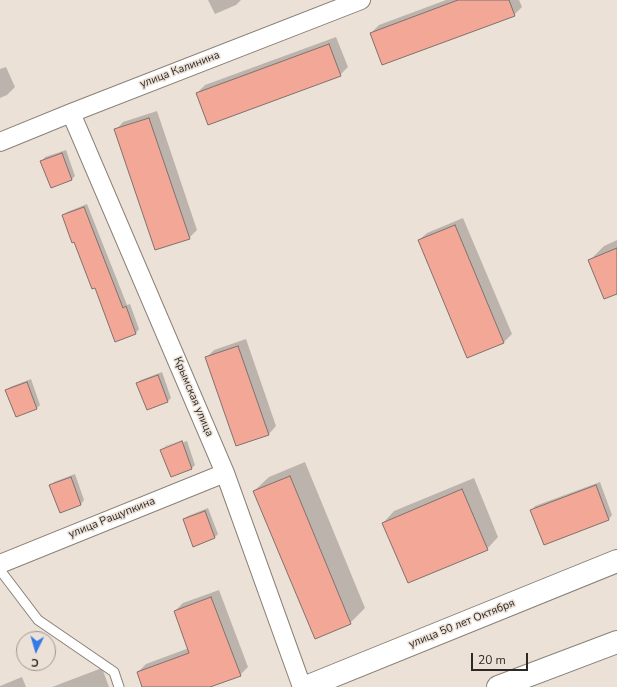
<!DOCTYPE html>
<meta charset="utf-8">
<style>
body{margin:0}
#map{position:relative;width:617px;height:687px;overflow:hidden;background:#ece1d7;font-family:"Nunito Sans",sans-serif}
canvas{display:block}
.north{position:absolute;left:16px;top:631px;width:40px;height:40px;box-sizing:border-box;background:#ece1d7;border:1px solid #a09790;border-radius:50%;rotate:185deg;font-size:11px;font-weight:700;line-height:16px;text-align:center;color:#2d2925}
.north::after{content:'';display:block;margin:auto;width:14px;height:18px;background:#347be8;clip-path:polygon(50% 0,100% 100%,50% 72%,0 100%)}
.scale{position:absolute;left:471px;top:653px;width:57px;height:18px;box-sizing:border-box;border:2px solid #2d2925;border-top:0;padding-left:5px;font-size:12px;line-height:14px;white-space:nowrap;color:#2d2925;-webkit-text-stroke:3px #ece1d7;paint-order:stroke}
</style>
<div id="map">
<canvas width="617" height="687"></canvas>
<div class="north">С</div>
<div class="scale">20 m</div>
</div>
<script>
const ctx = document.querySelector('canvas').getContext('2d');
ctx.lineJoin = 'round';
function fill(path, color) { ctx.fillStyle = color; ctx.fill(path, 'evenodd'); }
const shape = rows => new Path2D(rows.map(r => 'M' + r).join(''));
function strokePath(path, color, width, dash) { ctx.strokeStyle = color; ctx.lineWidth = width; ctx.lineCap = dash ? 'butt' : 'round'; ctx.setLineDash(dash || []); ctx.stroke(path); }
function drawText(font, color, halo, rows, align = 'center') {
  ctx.font = font + ' "Nunito Sans",sans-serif'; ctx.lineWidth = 3; ctx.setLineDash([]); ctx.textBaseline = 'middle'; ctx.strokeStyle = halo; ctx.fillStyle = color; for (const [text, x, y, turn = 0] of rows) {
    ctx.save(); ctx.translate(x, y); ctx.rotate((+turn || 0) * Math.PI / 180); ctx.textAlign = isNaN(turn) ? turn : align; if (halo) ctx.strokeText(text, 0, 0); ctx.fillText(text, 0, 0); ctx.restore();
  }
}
fill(shape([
 [208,0,241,0,236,5,215,14],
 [446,0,519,0,522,7,514,15,371,33,379,25],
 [336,37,348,67,340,75,197,93,205,85],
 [6,67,15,87,7,95,0,98,0,69],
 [157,111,197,230,189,238,116,130,123,122],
 [66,150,75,176,72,179,42,161,45,157],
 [87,204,127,305,130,304,139,329,136,333,95,287,63,215,67,212],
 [463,218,512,334,504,342,468,357,419,240,427,233],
 [617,240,617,293,589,261,604,246],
 [246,339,276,426,269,434,237,445,207,357,214,350],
 [162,372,171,398,168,401,137,383,141,380],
 [31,379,40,405,37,408,7,390,10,387],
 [186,439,164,447,164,449,187,441,195,465,192,468,171,476,162,450,165,446],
 [305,462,365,608,350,623,254,491,269,477],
 [75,474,84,500,81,504,60,511,51,486,54,482],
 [474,478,498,537,487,549,383,523,394,511],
 [600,482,612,515,609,519,544,543,532,510,535,506],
 [208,508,218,534,214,538,184,519,188,516],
 [219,590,248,667,240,675,207,687,143,687,138,672,146,664,189,648,175,611,183,603],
 [102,668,109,687,52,687],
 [22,677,26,687,0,687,0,686]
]), '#0003');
const building = shape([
 [458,0,509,0,515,16,382,65,370,33,458,0],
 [329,44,341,76,208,125,196,93,329,44],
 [149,118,190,239,155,250,114,129,149,118],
 [62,153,72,180,51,188,40,161,62,153],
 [84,207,123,308,126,306,136,334,115,342,95,288,92,289,74,242,72,243,62,215,84,207],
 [455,225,504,343,467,358,418,240,455,225],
 [617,248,617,294,604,299,588,260,617,248],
 [238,346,269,435,236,446,205,357,238,346],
 [158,375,168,402,147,410,136,383,158,375],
 [27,382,37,409,16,417,5,390,27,382],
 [182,441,192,469,171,477,160,450,182,441],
 [290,476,351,624,315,639,253,491,290,476],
 [71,477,81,505,60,513,49,485,71,477],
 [596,485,609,520,544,545,530,510,596,485],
 [462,489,488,550,408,583,382,523,462,489],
 [205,511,215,538,193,547,183,519,205,511],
 [211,597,241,676,210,687,142,687,137,672,189,653,174,611,211,597]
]);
fill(building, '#f3a796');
strokePath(building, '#7f716d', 1);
const service = shape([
 [0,570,38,620,114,672,119,687]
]);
const minor = shape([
 [71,113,225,473,302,687],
 [0,142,71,113,361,0],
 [0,564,225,473]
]);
const tertiary = shape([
 [306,687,617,561],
 [498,687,617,642]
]);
strokePath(service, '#8a8077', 11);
strokePath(minor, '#8a8077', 20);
strokePath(tertiary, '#8a8077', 24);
strokePath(service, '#fff', 9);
strokePath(minor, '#fff', 18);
strokePath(tertiary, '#fff', 22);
drawText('11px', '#2d2925', '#ece1d7', [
 ["улица Калинина",180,70,-21],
 ["Крымская улица",193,397,67],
 ["улица Ращупкина",112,518,-22],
 ["улица 50 лет Октября",462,624,-22]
]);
</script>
